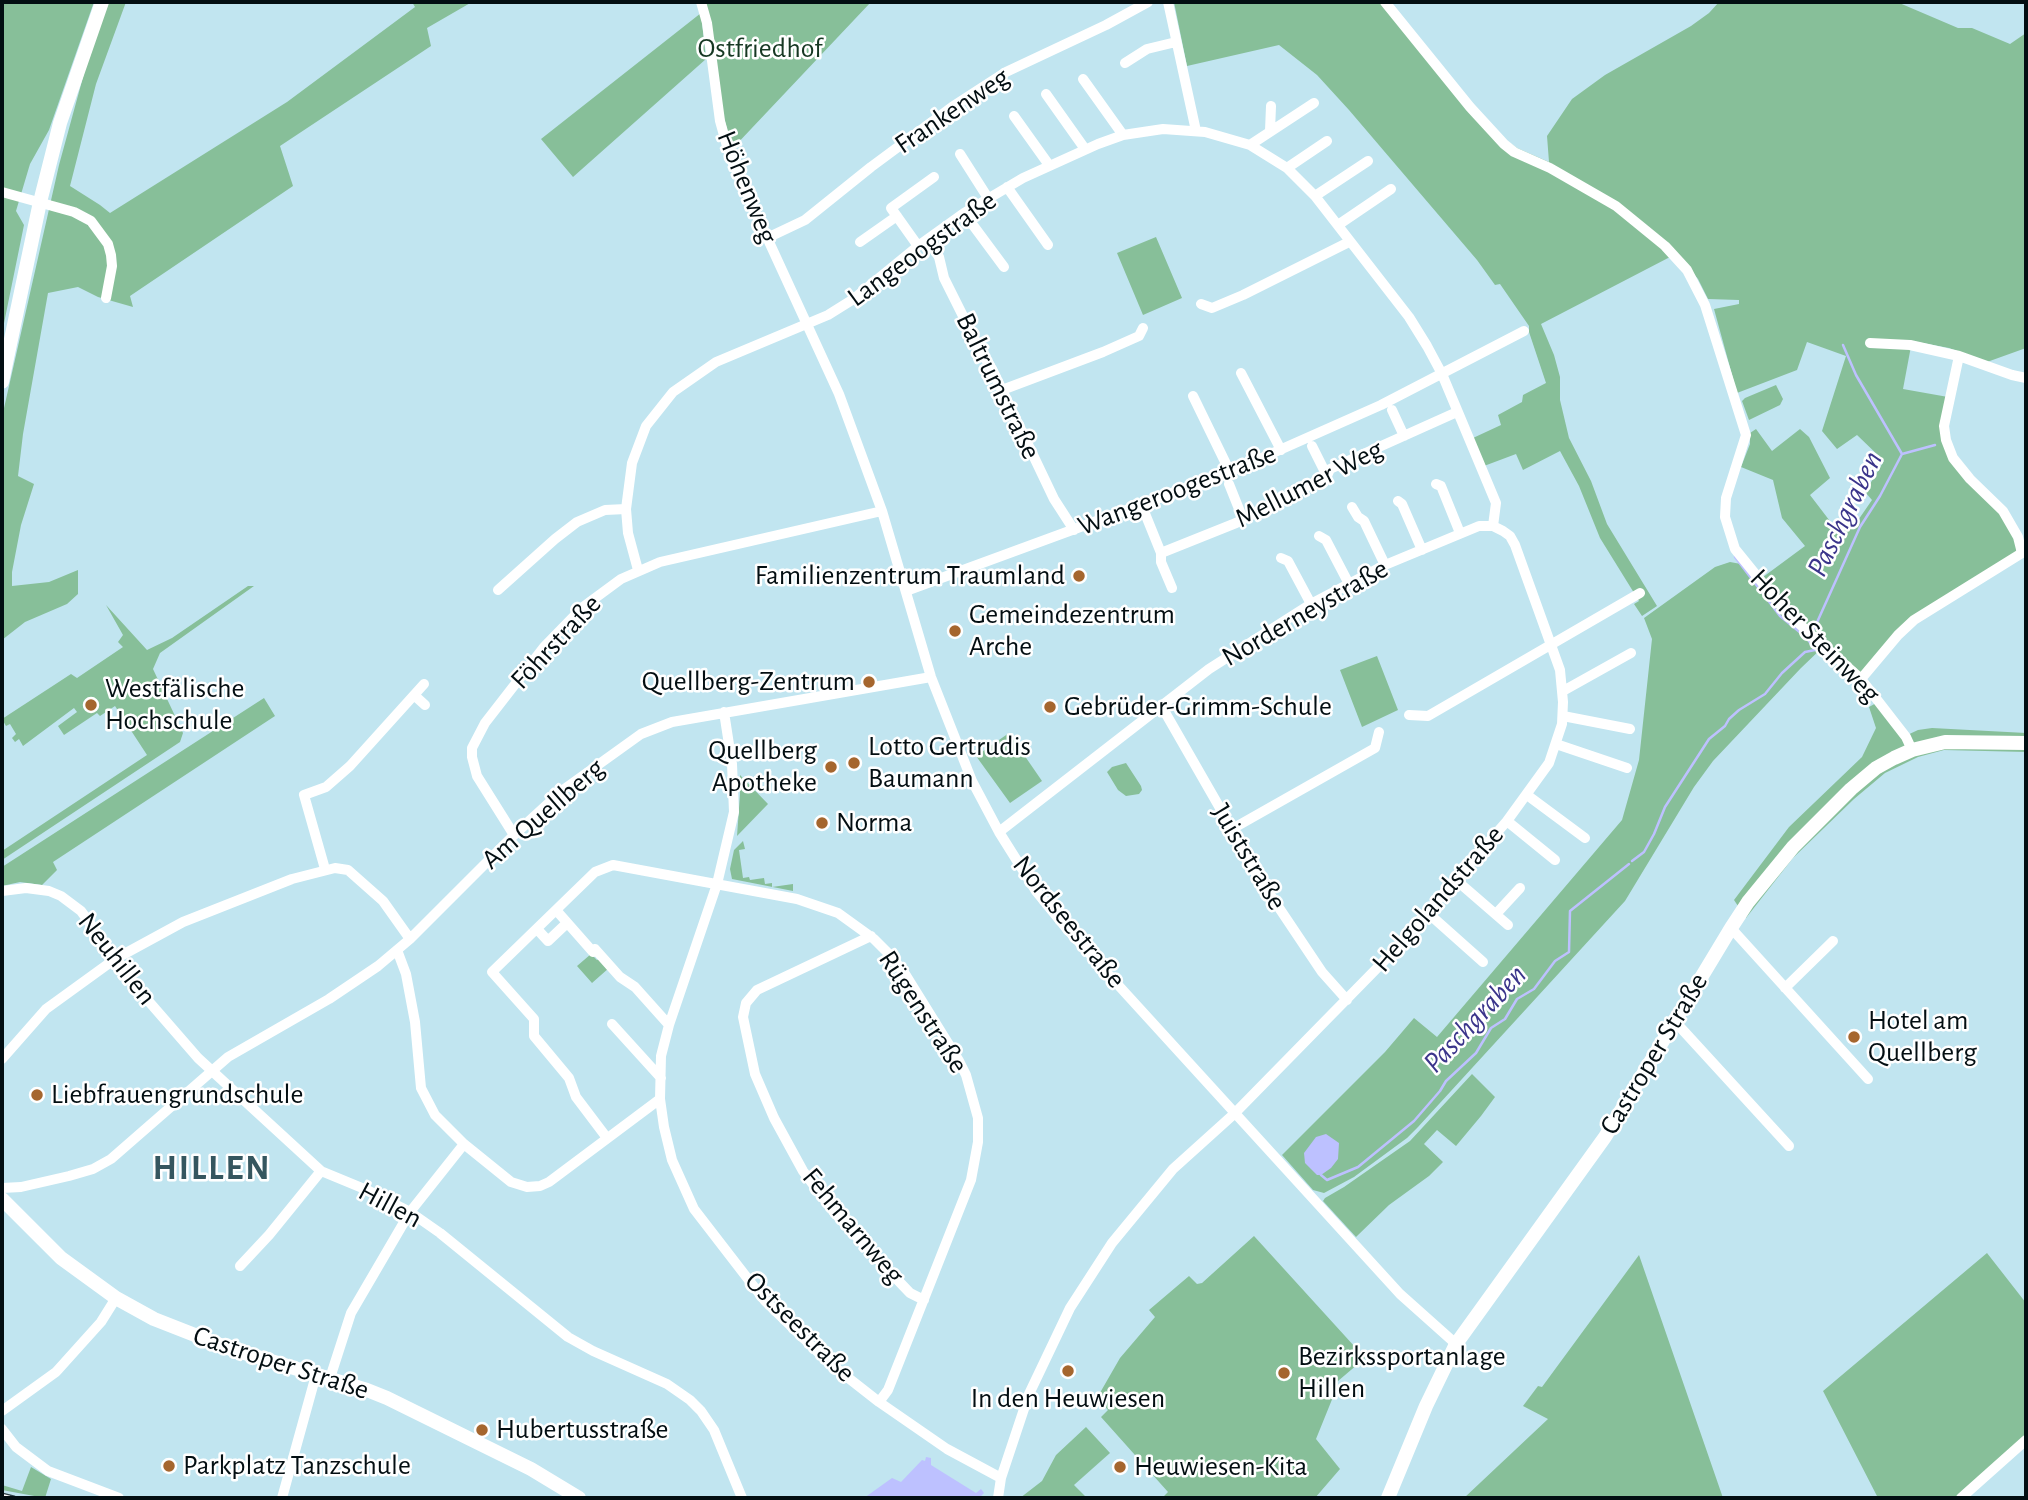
<!DOCTYPE html>
<meta charset="utf-8">
<style>
body{margin:0}
#map{position:relative;width:2028px;height:1500px;overflow:hidden;background:#c1e5f0;font-family:"Alegreya Sans",sans-serif}
canvas{display:block}
.frame{position:absolute;inset:0;border:4px solid #030e12;pointer-events:none}
</style>
<div id="map">
<canvas width="2028" height="1500"></canvas>
<div class="frame"></div>
</div>
<script>
const ctx = document.querySelector('canvas').getContext('2d');
ctx.lineJoin = 'round';
function fill(path, color) { ctx.fillStyle = color; ctx.fill(path, 'evenodd'); }
const shape = rows => new Path2D(rows.map(r => 'M' + r).join(''));
function strokePath(path, color, width, dash) { ctx.strokeStyle = color; ctx.lineWidth = width; ctx.lineCap = dash ? 'butt' : 'round'; ctx.setLineDash(dash || []); ctx.stroke(path); }
function drawText(font, color, halo, rows, align = 'center') {
  ctx.font = font + ' "Alegreya Sans",sans-serif'; ctx.lineWidth = 5; ctx.setLineDash([]); ctx.textBaseline = 'middle'; ctx.strokeStyle = halo; ctx.fillStyle = color; for (const [text, x, y, turn = 0] of rows) {
    ctx.save(); ctx.translate(x, y); ctx.rotate((+turn || 0) * Math.PI / 180); ctx.textAlign = isNaN(turn) ? turn : align; if (halo) ctx.strokeText(text, 0, 0); ctx.fillText(text, 0, 0); ctx.restore();
  }
}
fill(shape([
 [2,2,94,2,49,130,30,164,16,211,24,225,2,333],
 [109,2,126,2,96,84,70,186,100,205,110,213,287,102,415,7,412,2,472,2,427,28,431,46,280,146,293,186,130,296,133,307,98,297,78,287,48,293,23,434,18,476,34,484,21,525,12,572,12,586,49,582,78,570,78,594,67,604,25,622,2,640,2,417,59,165,91,48],
 [705,2,871,2,734,147,730,140,718,96],
 [1174,2,1387,2,1499,135,1517,148,1549,162,1547,136,1572,99,1605,75,1691,26,1709,13,1719,2,1897,2,1958,28,1972,28,2010,44,2026,33,2026,348,1987,362,1949,348,1912,341,1903,389,1948,397,1945,441,1999,508,2016,536,2016,553,1926,608,1861,678,1759,580,1805,546,1782,518,1773,480,1741,467,1750,444,1750,433,1756,429,1772,451,1800,429,1809,437,1830,478,1810,495,1836,529,1846,522,1852,529,1872,500,1865,492,1884,461,1857,435,1837,449,1822,431,1846,356,1807,342,1797,370,1737,393,1714,309,1739,304,1739,300,1708,299,1698,279,1680,257,1670,257,1541,324,1554,355,1560,377,1560,400,1569,438,1591,481,1607,524,1657,606,1642,616,1634,604,1639,601,1600,538,1579,486,1560,451,1523,470,1516,454,1484,466,1473,438,1501,425,1498,415,1522,402,1523,395,1546,383,1529,332,1529,326,1500,284,1495,285,1477,260,1349,110,1317,75,1279,45,1187,66],
 [701,13,706,59,573,177,541,139],
 [1156,237,1182,298,1143,315,1117,253],
 [1776,385,1783,399,1780,405,1749,420,1742,401,1745,398],
 [1730,562,1741,564,1823,647,1801,668,1713,761,1694,787,1625,901,1418,1127,1407,1138,1354,1177,1324,1193,1313,1190,1282,1155,1385,1052,1414,1018,1437,1037,1622,820,1639,760,1652,639,1644,618,1715,567],
 [248,586,254,586,160,653,153,669,183,733,180,742,2,860,2,851,147,755,115,706,100,716,97,713,64,735,58,726,77,712,74,708,23,746,19,739,15,742,12,738,16,734,10,724,6,726,2,719,71,674,77,678,123,647,118,642,123,635,106,605,147,650,172,638],
 [1377,656,1398,710,1362,727,1340,670],
 [264,698,275,716,53,862,57,870,42,885,20,882,2,886,2,867],
 [1878,702,1903,737,1918,730,1932,728,2026,733,2026,752,1944,750,1918,757,1885,773,1854,799,1793,858,1746,918,1734,900,1789,827,1862,757,1876,728,1869,707],
 [1009,733,1042,781,1010,803,976,756],
 [1126,763,1141,786,1142,790,1139,794,1126,796,1118,790,1107,772,1112,767],
 [740,775,768,804,737,836,740,794],
 [743,841,745,849,739,850,743,878,749,877,750,880,764,878,765,884,772,883,772,887,793,884,793,891,732,879,730,869,734,850],
 [591,954,597,960,600,958,609,968,592,983,577,966],
 [1472,1074,1495,1097,1481,1116,1456,1146,1437,1130,1424,1144,1443,1162,1429,1176,1389,1205,1356,1237,1323,1201,1325,1198,1344,1187,1410,1141],
 [1254,1236,1365,1358,1331,1387,1328,1395,1333,1397,1316,1439,1340,1469,1315,1498,1162,1498,1168,1492,1101,1417,1108,1410,1097,1398,1120,1358,1155,1317,1149,1310,1189,1276,1197,1284,1202,1283],
 [1987,1253,2026,1303,2026,1436,1957,1498,1878,1498,1823,1391],
 [1639,1255,1723,1498,1464,1498,1548,1419,1523,1406,1538,1386,1542,1387],
 [1086,1427,1110,1453,1074,1485,1087,1498,1020,1498,1042,1481,1056,1455],
 [31,1467,51,1479,45,1498,2,1490,2,1485,22,1491]
]), '#87bf99');
fill(shape([
 [1326,1134,1339,1143,1338,1159,1331,1168,1321,1175,1317,1175,1305,1163,1304,1153,1316,1137],
 [926,1457,931,1458,931,1465,976,1493,981,1489,984,1493,981,1496,982,1498,864,1498,892,1478,901,1482,922,1460,925,1461]
]), '#bdc1ff');
strokePath(shape([
 [1902,454,1935,445],
 [1814,629,1860,527,1880,496,1902,454,1856,375,1843,345],
 [1632,861,1644,852,1654,834,1665,807,1709,739,1725,726,1729,719,1739,710,1765,694,1782,673,1805,652,1815,650,1807,638,1780,616,1735,557],
 [1321,1175,1327,1180,1358,1167,1414,1121,1440,1091,1446,1081,1476,1053,1491,1028,1505,1019,1517,999,1534,989,1555,961,1569,952,1570,911,1629,864]
]), '#bdc1ff', 2.5);
strokePath(shape([
 [701,2,707,23,720,121,730,157,839,394,882,511,931,677,972,781,999,832,1036,891,1067,929,1400,1294,1456,1344],
 [1168,2,1196,131],
 [1385,2,1470,107,1504,144,1514,152,1550,168,1616,206,1665,246,1687,270,1705,305,1746,435,1726,498,1725,517,1735,549,1786,612,1861,679,1906,737,1912,750],
 [1125,63,1147,49,1176,42],
 [1083,79,1123,135],
 [1046,94,1085,149],
 [1014,116,1049,165],
 [1270,131,1271,106],
 [1250,145,1314,103],
 [960,154,988,198],
 [1287,168,1327,141],
 [1007,187,1048,245],
 [2,192,74,212,91,221,108,244,111,255,112,266,106,298],
 [1315,196,1368,161],
 [964,213,1004,267],
 [1338,225,1391,189],
 [767,238,805,220,871,167,952,107,1006,72,1106,25,1148,2],
 [928,240,939,257,944,278,980,350,992,369,1054,499,1074,530],
 [860,242,897,216],
 [918,246,891,208,934,177],
 [1201,304,1212,308,1243,295,1349,242],
 [1870,343,1910,345,1959,356],
 [1241,373,1281,450],
 [1002,390,1103,352,1139,336,1143,328],
 [1193,396,1230,472],
 [1392,410,1404,436],
 [1312,446,1327,476],
 [1229,484,1243,519],
 [1436,484,1441,486,1460,533],
 [1398,501,1402,504,1422,550],
 [1142,506,1161,553,1236,523,1327,476,1330,469,1457,412],
 [1352,507,1358,517,1364,521,1385,565],
 [1319,536,1326,540,1349,584],
 [1161,553,1161,562,1172,588],
 [1281,558,1288,561,1311,604],
 [638,570,628,533,626,509,632,463,646,426,673,392,716,362,828,315,852,300,918,246,964,213,1023,178,1098,144,1123,135,1163,129,1205,132,1250,145,1287,168,1315,196,1409,317,1427,346,1442,374,1496,503,1493,526],
 [498,590,555,539,577,522,605,510,626,509],
 [906,591,1230,472,1381,405,1524,331],
 [1861,679,1898,635,1914,620,2022,553,2018,537,2003,511,1970,479,1953,458,1946,440,1944,426,1959,356,2012,375,2026,378],
 [1563,691,1631,653],
 [414,695,425,705],
 [1162,707,1232,829,1245,857,1322,972,1347,1000],
 [724,712,732,764,734,812,717,884,669,1025,661,1056,660,1099,664,1127,672,1160,694,1209,765,1301,828,1362,879,1402,947,1449,1001,1478],
 [1409,715,1428,716,1640,593],
 [1563,716,1630,729],
 [1556,744,1627,768],
 [1527,795,1585,838],
 [1507,821,1555,860],
 [1232,829,1375,748,1379,732],
 [514,835,477,776,472,757,472,748,485,723,544,647,583,607,621,579,660,562,882,511],
 [325,869,304,795,326,787,350,766,424,684],
 [1456,880,1508,925],
 [2,891,26,888,49,891,61,896,81,911,138,989,198,1058,321,1171,367,1190,410,1212,440,1233,568,1337,593,1351,667,1384,690,1400,701,1411,714,1430,742,1498],
 [556,910,593,952,595,949,620,977,635,987,669,1025],
 [1428,913,1483,962],
 [1496,914,1520,888],
 [1731,928,1868,1079],
 [537,929,548,941,567,923],
 [871,936,757,990,746,1003,743,1017,755,1074,774,1118,803,1171,833,1211,868,1249,910,1293,924,1300],
 [1785,988,1833,941],
 [1673,1023,1680,1027,1789,1146],
 [612,1024,661,1078],
 [2,1059,46,1009,115,959,183,922,292,879,335,868,348,870,383,901,410,939],
 [607,1138,576,1097,569,1078,534,1036,534,1019,492,972,595,872,613,865,797,899,838,913,874,939,892,957,905,974,959,1061,966,1075,978,1118,978,1142,971,1180,888,1390,879,1402],
 [464,1144,511,1182,527,1187,540,1186,549,1182,660,1099],
 [2,1188,21,1187,69,1176,93,1169,111,1159,228,1057,329,999,378,966,410,939,514,835,563,790,641,734,672,722,931,677],
 [240,1266,269,1235,321,1171],
 [330,1378,351,1313,410,1212,464,1144,435,1115,421,1088,415,1022,406,974,397,950],
 [2,1411,56,1372,101,1322,116,1298],
 [2,1429,16,1447,48,1471,119,1498],
 [282,1498,316,1375],
 [998,1498,1001,1478,1029,1394,1070,1308,1112,1243,1173,1169,1234,1114,1385,960,1507,821,1549,763,1562,724,1563,702,1560,670,1515,545,1510,536,1503,531,1493,526,1479,526,1385,565,1311,604,1209,669,999,832],
 [1961,1498,2026,1440]
]), '#fff', 10);
strokePath(shape([
 [2,382,40,202,60,123,102,2],
 [2,1199,61,1258,116,1298,154,1319,228,1348,367,1390,387,1398,531,1469,579,1498],
 [1388,1498,1426,1406,1456,1344,1605,1137,1731,928,1748,902,1793,847,1851,789,1876,768,1894,758,1912,750,1945,742,2026,743]
]), '#fff', 14);
const rail = shape([
 [2,1495,14,1498]
]);
strokePath(rail, '#324349', 5);
strokePath(rail, '#fff', 2.5, [8]);
for (const [x, y, r, color] of [
 [1079,576,7,"#a5662e"],
 [955,631,7,"#a5662e"],
 [869,682,7,"#a5662e"],
 [91,705,7,"#a5662e"],
 [1050,707,7,"#a5662e"],
 [854,763,7,"#a5662e"],
 [831,767,7,"#a5662e"],
 [822,823,7,"#a5662e"],
 [1854,1037,7,"#a5662e"],
 [37,1095,7,"#a5662e"],
 [1068,1371,7,"#a5662e"],
 [1284,1373,7,"#a5662e"],
 [482,1430,7,"#a5662e"],
 [169,1466,7,"#a5662e"],
 [1120,1467,7,"#a5662e"]
]) { const dot = new Path2D(); dot.arc(x, y, r, 0, 2 * Math.PI); ctx.fillStyle = color; ctx.fill(dot); strokePath(dot, '#fff', 2.5); }
drawText('28px', '#163823', '#fff', [
 ["Ostfriedhof",760,49]
]);
drawText('28px', '#030e12', '#fff', [
 ["Frankenweg",952,111,-34],
 ["Höhenweg",747,187,68],
 ["Langeoogstraße",922,249,-36],
 ["Baltrumstraße",998,386,64],
 ["Mellumer Weg",1309,484,-27],
 ["Wangeroogestraße",1177,490,-21],
 ["Norderneystraße",1305,613,-30],
 ["Hoher Steinweg",1815,636,46],
 ["Föhrstraße",556,642,-47],
 ["Am Quellberg",543,814,-41],
 ["Juiststraße",1249,857,59],
 ["Helgolandstraße",1438,899,-49],
 ["Nordseestraße",1069,922,51],
 ["Neuhillen",117,959,52],
 ["Rügenstraße",923,1012,57],
 ["Castroper Straße",1654,1054,-59],
 ["Hillen",390,1205,28],
 ["Fehmarnweg",853,1226,50],
 ["Ostseestraße",800,1327,45],
 ["Castroper Straße",281,1363,18]
]);
drawText('28px', '#030e12', '#fff', [
 ["Familienzentrum Traumland",1065,576,"right"],
 ["Gemeindezentrum",969,615],
 ["Arche",969,647],
 ["Quellberg-Zentrum",855,682,"right"],
 ["Westfälische",105,689],
 ["Hochschule",105,721],
 ["Gebrüder-Grimm-Schule",1064,707],
 ["Lotto Gertrudis",868,747],
 ["Baumann",868,779],
 ["Quellberg",817,751,"right"],
 ["Apotheke",817,783,"right"],
 ["Norma",836,823],
 ["Hotel am",1868,1021],
 ["Quellberg",1868,1053],
 ["Liebfrauengrundschule",51,1095],
 ["Bezirkssportanlage",1298,1357],
 ["Hillen",1298,1389],
 ["In den Heuwiesen",1068,1399,"center"],
 ["Hubertusstraße",496,1430],
 ["Parkplatz Tanzschule",183,1466],
 ["Heuwiesen-Kita",1134,1467]
], 'left');
drawText('italic 30px', '#3b358b', '#fff', [
 ["Paschgraben",1845,514,-64],
 ["Paschgraben",1475,1019,-47]
]);
ctx.letterSpacing = '2px';
drawText('bold 35px', '#35565f', '#fff', [
 ["HILLEN",212,1168]
]);
ctx.letterSpacing = '0px';
</script>
